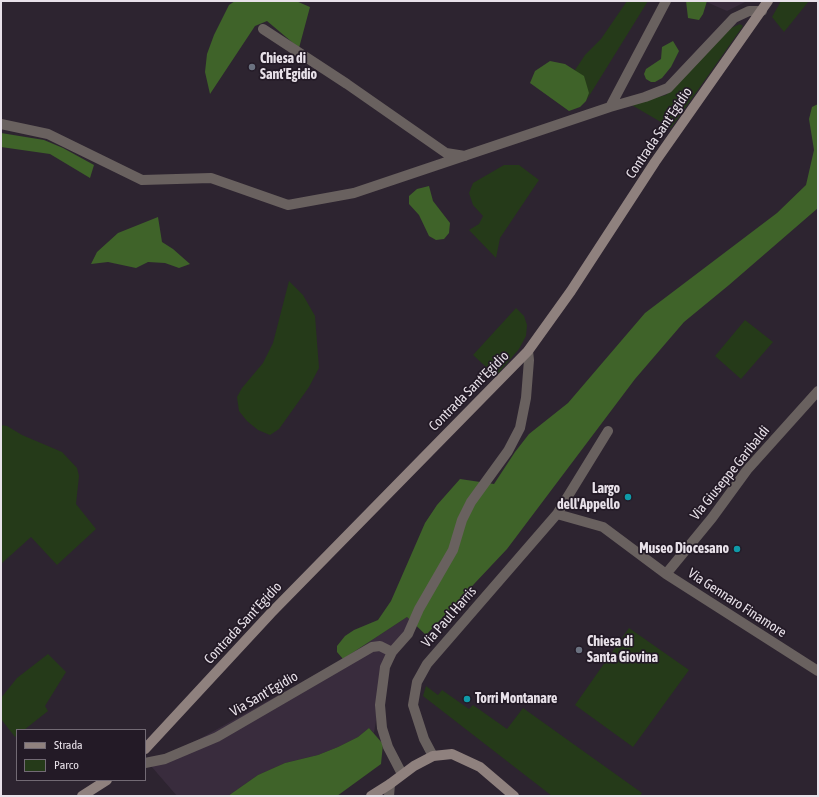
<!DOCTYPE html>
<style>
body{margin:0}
#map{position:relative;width:819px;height:797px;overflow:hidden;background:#2d2430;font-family:"Asap Condensed",sans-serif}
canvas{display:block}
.frame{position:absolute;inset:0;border:2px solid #e8e1e9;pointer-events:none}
.legend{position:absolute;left:16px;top:729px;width:130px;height:52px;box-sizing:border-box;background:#231a26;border:1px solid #726a74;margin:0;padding:5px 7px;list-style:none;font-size:12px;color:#e8e1e9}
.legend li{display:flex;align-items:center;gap:8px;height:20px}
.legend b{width:20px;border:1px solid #726a74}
</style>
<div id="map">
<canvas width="819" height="797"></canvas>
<div class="frame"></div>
<ul class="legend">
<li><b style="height:5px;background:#8f817e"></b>Strada</li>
<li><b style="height:11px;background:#253a19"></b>Parco</li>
</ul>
</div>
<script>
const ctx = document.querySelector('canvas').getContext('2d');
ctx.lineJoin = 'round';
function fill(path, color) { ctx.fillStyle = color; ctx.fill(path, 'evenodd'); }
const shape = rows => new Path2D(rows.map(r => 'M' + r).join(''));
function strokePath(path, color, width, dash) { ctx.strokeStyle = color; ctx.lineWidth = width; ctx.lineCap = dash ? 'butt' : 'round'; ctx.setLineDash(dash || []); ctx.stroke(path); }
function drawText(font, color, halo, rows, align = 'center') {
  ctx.font = font + ' "Asap Condensed",sans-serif'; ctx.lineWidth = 3.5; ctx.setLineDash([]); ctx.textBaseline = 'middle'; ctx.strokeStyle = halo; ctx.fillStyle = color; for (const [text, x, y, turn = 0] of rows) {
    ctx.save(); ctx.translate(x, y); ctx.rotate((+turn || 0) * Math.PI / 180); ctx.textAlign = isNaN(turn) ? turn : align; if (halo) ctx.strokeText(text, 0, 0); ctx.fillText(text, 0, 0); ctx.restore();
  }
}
fill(shape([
 [704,1,747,1,727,11],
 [407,617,416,625,394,659,389,655,380,695,374,733,369,728,358,737,338,747,318,755,285,763,258,775,228,796,177,796,151,766,343,659]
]), '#392c3d');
fill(shape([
 [627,1,648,1,586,101,589,93,575,70,585,55,601,39],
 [781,1,809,1,784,32,772,17],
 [740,24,743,26,671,128,630,104,666,95,731,28],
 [504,165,519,165,539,180,500,238,496,258,469,230,479,224,483,216,473,205,469,193,473,183],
 [289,281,303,295,315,316,319,368,309,387,279,429,270,435,258,430,247,421,239,411,237,397,242,388,263,363,273,343],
 [516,308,524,316,527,325,526,336,519,349,496,376,473,355],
 [745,320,773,342,741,379,715,356],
 [1,425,7,426,22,435,62,452,77,468,79,476,76,504,96,529,57,565,31,537,1,564],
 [629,628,689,670,633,747,575,705],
 [48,654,66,672,45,706,48,711,24,730,17,730,17,735,15,737,1,719,1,698,17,678],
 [426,686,438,695,442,690,469,709,473,705,507,729,523,708,642,793,640,796,552,796,423,696]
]), '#253a19');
fill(shape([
 [235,1,296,1,310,7,299,48,267,21,255,26,210,94,205,72,207,54,214,35,229,5],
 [686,1,707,1,703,14,699,20,688,18],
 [673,41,679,51,671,67,662,78,655,82,651,82,646,79,644,74,646,69,661,59,662,47],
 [550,61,565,64,584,76,589,93,586,101,580,107,569,111,530,83,535,71],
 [818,104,818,208,729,285,684,322,635,379,507,549,426,635,407,617,343,659,337,652,337,646,345,636,354,630,378,620,391,601,425,523,437,505,460,479,494,484,515,452,529,434,568,403,645,313,777,213,806,185,814,150,809,119,812,107],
 [1,133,44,140,63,148,94,165,90,178,50,154,1,147],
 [429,186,433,201,450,223,449,233,444,239,436,240,429,236,419,215,409,204,409,196,417,189],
 [158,217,162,242,173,249,190,264,179,268,165,263,148,262,136,268,108,262,91,264,97,252,118,233],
 [369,728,383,744,381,764,337,796,228,796,258,775,285,763,318,755,338,747,358,737]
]), '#3f6329');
strokePath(shape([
 [263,29,347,84,446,153,465,156],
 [610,107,666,1],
 [1,124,48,134,142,180,211,178,288,205,354,193,610,107,645,97,668,88,734,18,749,11,762,11],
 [557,514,603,527,666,574,818,671],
 [666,574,712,518,747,470,818,391],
 [433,756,424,739,413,705,417,682,427,664,557,514,608,431],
 [145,763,165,759,217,737,372,647,380,646,392,652],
 [402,774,388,747,382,728,380,705,385,667,392,652,408,634,419,609,453,550,462,520,471,502,508,451,520,428,526,398,529,360,528,351],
 [389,796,390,784]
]), '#69615f', 10);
strokePath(shape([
 [145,749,271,613,528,351,571,291,655,162,768,1],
 [82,796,107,780],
 [371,796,390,784,414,766,433,756,452,754,480,767,514,796]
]), '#8f817e', 10);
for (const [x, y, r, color] of [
 [252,67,4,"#6b7280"],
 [628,497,4,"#0f9aa8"],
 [737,549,4,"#0f9aa8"],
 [579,650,4,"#6b7280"],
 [467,699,4,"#0f9aa8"]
]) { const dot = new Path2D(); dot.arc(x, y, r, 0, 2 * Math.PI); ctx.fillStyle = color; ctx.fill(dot); strokePath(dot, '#231a26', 1.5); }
drawText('bold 14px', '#e8e1e9', '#231a26', [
 ["Chiesa di",260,59],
 ["Sant'Egidio",260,75],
 ["Largo",620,489,"right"],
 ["dell'Appello",620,505,"right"],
 ["Museo Diocesano",729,549,"right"],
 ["Chiesa di",587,642],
 ["Santa Giovina",587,658],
 ["Torri Montanare",475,699]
], 'left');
drawText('14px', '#e8e1e9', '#231a26', [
 ["Contrada Sant'Egidio",659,133,-56],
 ["Contrada Sant'Egidio",469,391,-45],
 ["Via Giuseppe Garibaldi",730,473,-51],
 ["Via Gennaro Finamore",737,603,33],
 ["Via Paul Harris",449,617,-49],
 ["Contrada Sant'Egidio",243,623,-47],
 ["Via Sant'Egidio",264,694,-30]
]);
</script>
